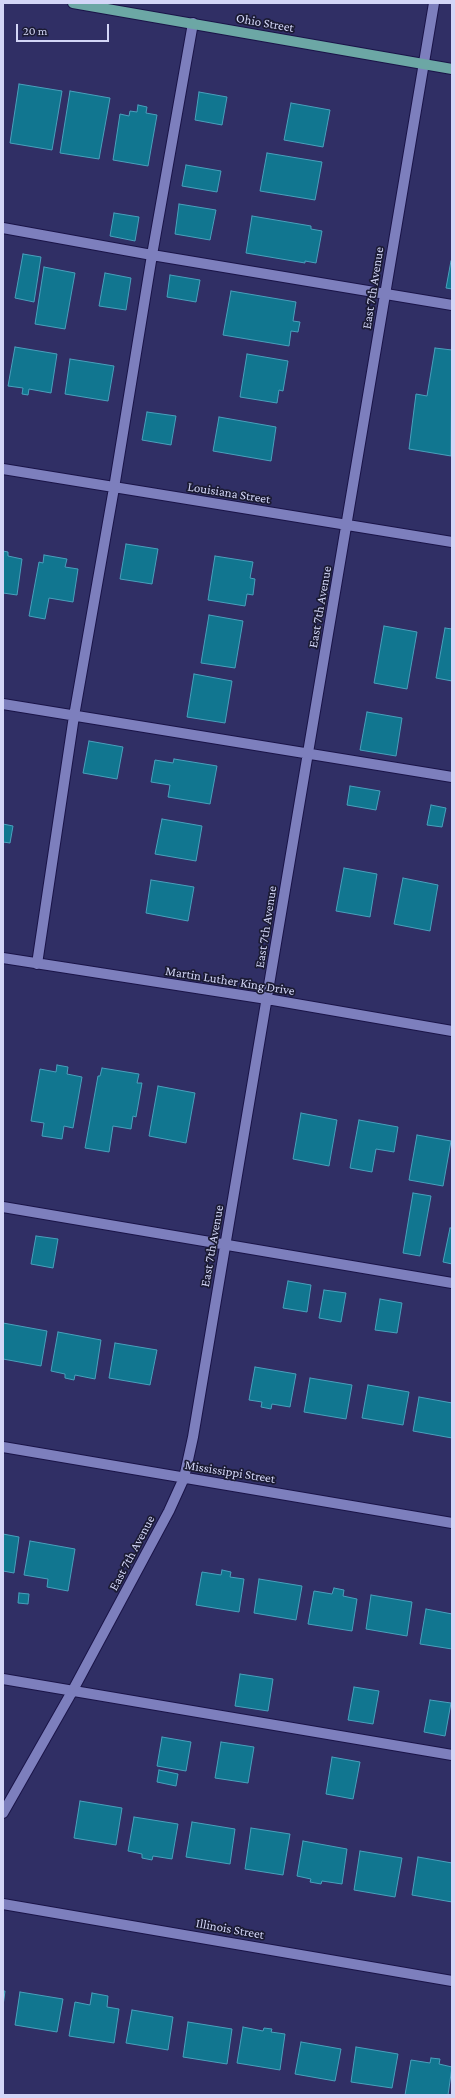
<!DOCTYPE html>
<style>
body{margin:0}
#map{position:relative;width:455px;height:2098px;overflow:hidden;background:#302f65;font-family:"Crimson Pro",serif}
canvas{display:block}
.frame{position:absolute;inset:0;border:4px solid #d3d6f7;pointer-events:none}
.scale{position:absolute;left:16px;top:24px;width:93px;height:18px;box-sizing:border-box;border:2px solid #d3d6f7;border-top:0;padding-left:5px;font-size:12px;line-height:14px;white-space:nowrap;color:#d3d6f7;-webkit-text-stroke:3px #1b1b34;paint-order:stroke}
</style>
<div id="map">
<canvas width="455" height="2098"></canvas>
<div class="frame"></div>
<div class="scale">20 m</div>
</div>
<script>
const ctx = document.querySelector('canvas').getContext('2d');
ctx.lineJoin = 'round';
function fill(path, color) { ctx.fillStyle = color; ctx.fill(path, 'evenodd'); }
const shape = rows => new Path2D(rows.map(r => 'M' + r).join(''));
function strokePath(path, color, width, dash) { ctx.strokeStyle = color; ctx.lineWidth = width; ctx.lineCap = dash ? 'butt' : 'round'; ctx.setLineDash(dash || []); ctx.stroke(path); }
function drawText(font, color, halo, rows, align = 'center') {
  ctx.font = font + ' "Crimson Pro",serif'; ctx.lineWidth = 3.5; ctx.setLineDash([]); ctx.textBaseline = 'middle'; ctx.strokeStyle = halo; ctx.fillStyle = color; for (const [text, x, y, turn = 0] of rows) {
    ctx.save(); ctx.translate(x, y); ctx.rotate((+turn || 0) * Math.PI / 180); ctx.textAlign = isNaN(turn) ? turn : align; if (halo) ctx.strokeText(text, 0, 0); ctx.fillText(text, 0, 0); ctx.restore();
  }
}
const building = shape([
 [19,84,62,91,52,150,10,143,19,84],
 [70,91,110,98,99,159,60,153,70,91],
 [199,92,227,97,222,125,195,120,199,92],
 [291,103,330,110,323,147,284,140,291,103],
 [138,105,147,107,146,113,157,115,148,166,113,160,120,114,129,116,130,111,137,112,138,105],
 [267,153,322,162,315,200,260,191,267,153],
 [186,165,221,171,217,192,182,186,186,165],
 [179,204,216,210,210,240,175,234,179,204],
 [114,213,139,217,135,241,110,236,114,213],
 [252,216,311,226,311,229,322,231,316,263,305,261,305,263,246,253,252,216],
 [23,254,41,257,34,302,15,298,23,254],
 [451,261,452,261,452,289,446,288,451,261],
 [44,267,75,273,65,329,35,324,44,267],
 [105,273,131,278,126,310,99,306,105,273],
 [170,275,200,280,196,302,167,297,170,275],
 [231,291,296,302,293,321,300,322,298,332,291,331,289,346,223,335,231,291],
 [15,347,57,354,51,393,29,389,28,395,22,394,23,388,8,386,15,347],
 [435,348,452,350,451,456,409,449,416,394,427,396,435,348],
 [247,354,288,361,283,391,279,390,277,403,240,397,247,354],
 [70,359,114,366,108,401,65,394,70,359],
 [147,412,176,416,171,445,142,440,147,412],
 [219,417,276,427,271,461,213,451,219,417],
 [126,544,158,549,152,584,120,579,126,544],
 [3,551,8,552,8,556,22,559,17,595,3,593,3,551],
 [44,555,67,559,65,567,78,569,73,602,49,598,45,619,29,616,39,562,43,563,44,555],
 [215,556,253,562,250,578,255,579,253,595,247,594,245,606,208,600,215,556],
 [209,615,243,621,235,668,201,663,209,615],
 [384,626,417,632,407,689,374,683,384,626],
 [445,628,452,629,452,681,436,678,445,628],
 [194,674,232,681,225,723,187,717,194,674],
 [367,712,402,718,396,756,360,750,367,712],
 [89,741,123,747,117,779,83,773,89,741],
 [174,759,217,766,210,804,168,797,170,785,151,782,155,760,173,763,174,759],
 [350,786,380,791,376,810,347,805,350,786],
 [431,805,446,808,442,827,427,825,431,805],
 [162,819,202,826,196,861,155,854,162,819],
 [3,824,13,826,10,843,3,842,3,824],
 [344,868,377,874,370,917,336,911,344,868],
 [403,878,438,885,430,931,394,924,403,878],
 [151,880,194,887,188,921,146,913,151,880],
 [57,1065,68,1067,67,1074,82,1077,73,1128,64,1126,62,1139,42,1136,44,1123,31,1121,40,1069,56,1072,57,1065],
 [102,1068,139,1074,137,1083,142,1083,136,1117,133,1116,131,1129,113,1126,109,1152,85,1148,98,1076,100,1076,102,1068],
 [158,1086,195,1093,186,1143,149,1136,158,1086],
 [301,1113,337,1120,329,1166,293,1159,301,1113],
 [359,1120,398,1127,394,1152,376,1149,372,1172,350,1168,359,1120],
 [417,1135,451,1141,443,1186,409,1180,417,1135],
 [413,1193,431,1196,420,1256,403,1253,413,1193],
 [450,1228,452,1228,452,1264,443,1262,450,1228],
 [36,1236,58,1239,53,1268,31,1264,36,1236],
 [288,1281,311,1285,307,1312,283,1308,288,1281],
 [324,1290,346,1293,341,1322,319,1318,324,1290],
 [380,1299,402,1303,397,1333,375,1330,380,1299],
 [3,1323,47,1331,41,1366,3,1359,3,1323],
 [58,1332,101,1340,95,1379,75,1375,74,1380,65,1378,65,1374,51,1371,58,1332],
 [115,1343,157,1350,150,1385,109,1378,115,1343],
 [255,1367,296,1374,290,1407,272,1404,271,1409,261,1407,262,1402,249,1400,255,1367],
 [310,1378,352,1385,346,1419,304,1412,310,1378],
 [368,1385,409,1392,403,1425,362,1418,368,1385],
 [419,1397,452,1403,452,1438,413,1431,419,1397],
 [3,1534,19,1537,14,1573,3,1571,3,1534],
 [30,1541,75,1549,68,1591,47,1587,48,1579,24,1575,30,1541],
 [222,1570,231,1572,230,1577,244,1579,239,1612,196,1605,202,1572,221,1575,222,1570],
 [259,1579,302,1586,296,1620,254,1613,259,1579],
 [334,1588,344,1590,343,1596,357,1599,352,1631,308,1624,314,1591,332,1594,334,1588],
 [19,1593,29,1594,28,1604,18,1603,19,1593],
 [371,1595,412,1602,407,1636,366,1629,371,1595],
 [426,1609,452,1614,452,1649,420,1644,426,1609],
 [240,1674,273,1679,268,1711,235,1706,240,1674],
 [354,1687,379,1691,373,1724,348,1720,354,1687],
 [430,1700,451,1703,445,1736,424,1732,430,1700],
 [162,1737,191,1742,186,1771,157,1766,162,1737],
 [221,1742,254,1747,248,1783,215,1778,221,1742],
 [332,1757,360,1762,353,1799,326,1794,332,1757],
 [159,1770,178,1774,176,1786,157,1782,159,1770],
 [80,1801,122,1808,116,1845,74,1838,80,1801],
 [134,1817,178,1824,172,1859,153,1856,152,1860,142,1858,142,1854,128,1851,134,1817],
 [192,1822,235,1829,230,1864,186,1857,192,1822],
 [251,1828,290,1834,283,1875,245,1869,251,1828],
 [303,1841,347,1849,342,1884,322,1881,321,1884,310,1882,311,1879,297,1876,303,1841],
 [360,1851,402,1858,395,1897,354,1890,360,1851],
 [418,1857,452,1863,452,1902,412,1895,418,1857],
 [3,1991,5,1991,3,2006,3,1991],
 [20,1992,63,1999,57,2032,15,2025,20,1992],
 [92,1993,108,1996,107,2007,119,2009,114,2043,69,2036,75,2002,90,2005,92,1993],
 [132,2010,173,2017,168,2050,126,2043,132,2010],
 [188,2022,232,2029,227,2064,183,2057,188,2022],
 [243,2027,263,2031,264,2028,272,2029,271,2032,285,2034,280,2070,237,2063,243,2027],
 [301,2042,341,2049,335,2081,295,2074,301,2042],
 [356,2047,398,2054,392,2088,351,2082,356,2047],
 [431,2058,440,2059,439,2064,452,2067,448,2095,405,2095,411,2060,430,2063,431,2058]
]);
fill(building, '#117690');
strokePath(building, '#49a0bc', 1);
const minor = shape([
 [3,228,152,255,452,305],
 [3,469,452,542],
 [3,704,452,777],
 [3,958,267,999,452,1031],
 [37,964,74,716,114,488,152,255,193,23],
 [3,1207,452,1283],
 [3,1447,452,1523],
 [3,1679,452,1755],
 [3,1813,73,1690,169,1511,184,1478,193,1437,434,3],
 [3,1904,452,1981]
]);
const major = shape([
 [73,3,452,69]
]);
strokePath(minor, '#1a1448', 12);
strokePath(major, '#1a1448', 12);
strokePath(minor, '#7d7fbd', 10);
strokePath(major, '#6ca7a5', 10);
drawText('13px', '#d3d6f7', '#1b1b34', [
 ["Ohio Street",265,23,10],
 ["East 7th Avenue",373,288,-81],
 ["Louisiana Street",229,493,9],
 ["East 7th Avenue",320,607,-80],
 ["East 7th Avenue",266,927,-81],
 ["Martin Luther King Drive",230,981,9],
 ["East 7th Avenue",212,1246,-80],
 ["Mississippi Street",230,1472,9],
 ["East 7th Avenue",132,1553,-62],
 ["Illinois Street",230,1929,10]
]);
</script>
